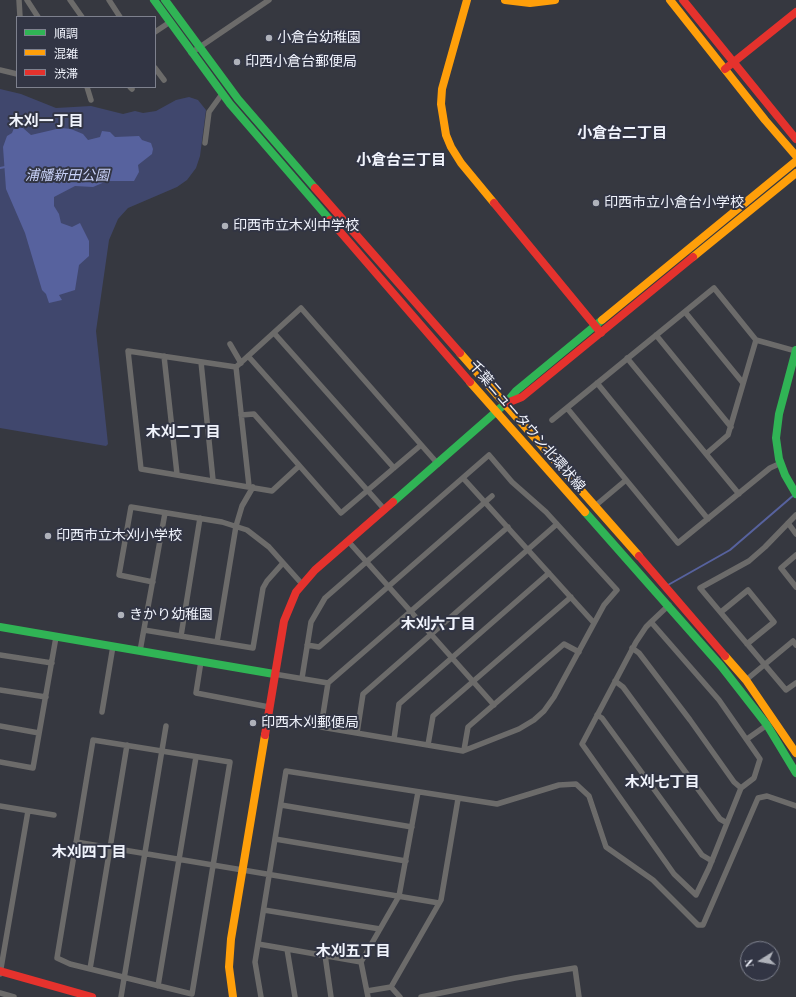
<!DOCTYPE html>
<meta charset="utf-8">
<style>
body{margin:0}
#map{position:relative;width:796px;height:997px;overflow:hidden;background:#363840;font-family:"Playfair Display","Noto Sans JP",serif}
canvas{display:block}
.legend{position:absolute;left:16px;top:16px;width:140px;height:72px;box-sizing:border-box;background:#323544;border:1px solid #7e818e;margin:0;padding:5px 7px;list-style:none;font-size:12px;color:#f0f3fc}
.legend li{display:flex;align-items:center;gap:8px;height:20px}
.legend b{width:20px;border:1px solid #7e818e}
.north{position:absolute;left:740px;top:941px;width:40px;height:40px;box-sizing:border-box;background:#323544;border:1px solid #7e818e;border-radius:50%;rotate:259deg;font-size:11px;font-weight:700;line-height:16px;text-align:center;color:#f0f3fc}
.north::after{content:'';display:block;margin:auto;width:14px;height:18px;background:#afb2ba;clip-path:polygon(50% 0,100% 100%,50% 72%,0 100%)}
</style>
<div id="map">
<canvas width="796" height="997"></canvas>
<ul class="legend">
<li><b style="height:5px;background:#30b455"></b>順調</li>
<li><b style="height:5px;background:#ff9f0a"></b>混雑</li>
<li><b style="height:5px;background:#e5322d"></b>渋滞</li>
</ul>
<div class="north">N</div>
</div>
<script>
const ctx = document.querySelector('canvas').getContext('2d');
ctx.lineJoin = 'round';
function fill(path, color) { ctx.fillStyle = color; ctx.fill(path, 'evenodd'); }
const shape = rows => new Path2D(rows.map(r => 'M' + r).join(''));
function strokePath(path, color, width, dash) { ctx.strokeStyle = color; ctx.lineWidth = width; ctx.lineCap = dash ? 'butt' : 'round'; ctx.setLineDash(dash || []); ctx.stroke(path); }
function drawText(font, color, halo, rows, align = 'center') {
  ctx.font = font + ' "Playfair Display","Noto Sans JP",serif'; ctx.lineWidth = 4; ctx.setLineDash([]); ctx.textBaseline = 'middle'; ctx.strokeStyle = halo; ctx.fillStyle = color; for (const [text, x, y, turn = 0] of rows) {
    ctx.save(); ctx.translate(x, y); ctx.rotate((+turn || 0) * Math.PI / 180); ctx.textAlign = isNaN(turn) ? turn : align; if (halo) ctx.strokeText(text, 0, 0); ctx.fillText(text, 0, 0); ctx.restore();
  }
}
fill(shape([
 [0,89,21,94,56,108,91,106,123,114,135,111,143,113,156,111,176,100,189,97,198,100,206,110,200,156,196,168,187,180,177,187,128,208,118,219,109,240,96,331,108,444,106,446,0,428]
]), '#40476d');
fill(shape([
 [14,128,23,128,31,135,61,128,71,129,83,134,88,140,100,137,102,131,110,132,115,137,139,136,142,140,151,143,153,149,152,154,138,165,139,172,134,181,107,181,93,187,75,186,54,197,54,206,59,214,61,223,72,227,80,223,89,241,89,256,79,265,75,290,59,295,62,300,49,303,46,294,42,290,25,233,6,189,3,147,7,136,12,133]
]), '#57629e');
strokePath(shape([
 [0,168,5,167],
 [668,585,730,550,795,494]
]), '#57629e', 2);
strokePath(shape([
 [19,0,20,17],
 [27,0,38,17],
 [70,0,82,17],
 [109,0,120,17],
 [155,32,170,22],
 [191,53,269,0],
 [155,68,164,80],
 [0,70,17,74],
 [87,87,91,100],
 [130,87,132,89],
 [205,143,209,112,222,94],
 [685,312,743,383],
 [274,333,394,468],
 [656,335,731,427],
 [230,344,241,363],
 [164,356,177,474],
 [248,356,385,510],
 [627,358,739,494],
 [201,362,213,480],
 [236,367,128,351,141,469,272,491,298,467],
 [597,383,708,519],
 [567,408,678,543,770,468,781,463],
 [241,415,254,414,341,513,421,445],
 [552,420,714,288,756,340,796,351],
 [706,454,728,435,756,340],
 [463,478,594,623],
 [249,486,236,367,301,308,438,464],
 [595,506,626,480],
 [796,515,765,547,749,561,700,588,786,690,796,683],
 [788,523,796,534],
 [348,541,494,705],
 [796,555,781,568,796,587],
 [153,582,119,575,131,507,222,522,247,530,269,547,302,584],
 [721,612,748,590,774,622,747,644],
 [651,622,719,700,760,759,754,778,741,788,709,868,696,895,674,874,582,744,636,642,646,627,651,622,669,605],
 [144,630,253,648,263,588,267,581,283,563],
 [181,636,200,518],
 [217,642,236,526,242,506,253,487],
 [307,645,319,647,492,496],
 [632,648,639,653,690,720,734,782,741,788],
 [140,651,165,513],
 [0,655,52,663],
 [201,661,196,693,269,707],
 [274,674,328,683],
 [302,678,311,622,325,598,489,455,512,482,546,512,617,590,604,605,554,697,544,711,534,720,519,729,463,751,321,727,328,683,508,527],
 [746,680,793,641,796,645],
 [615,681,623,687,720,819,727,823],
 [0,690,46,697],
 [102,712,113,646],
 [597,715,602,718,702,855,712,861],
 [0,726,39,733],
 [357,733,363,694,557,524],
 [394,739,399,704,549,573],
 [747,739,767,725],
 [93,740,230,762,192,994,70,964,57,958,93,740],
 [428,745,433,716,571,597],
 [464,750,468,727,564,644,579,652],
 [0,762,33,768,56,637],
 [281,805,412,827],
 [0,806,54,815],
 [275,839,406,861],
 [76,842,439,903],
 [264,910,380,929],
 [258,944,287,949,295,997],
 [287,949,361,962],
 [325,955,331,997],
 [90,969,127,745],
 [0,974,28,811],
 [158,986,196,757],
 [367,991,391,987],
 [0,993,14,997],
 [121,997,166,726],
 [261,997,255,962,286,771,497,804,559,785,576,784,589,796,606,847,653,880,698,925,703,925,758,798,767,796,796,806],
 [368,997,361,962,399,896,418,792],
 [400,997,391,987,441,900,458,799],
 [421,997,515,978,575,968,579,997]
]), '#6c6b6a', 5.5);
strokePath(shape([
 [154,0,230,104,330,220],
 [165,0,238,99,315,188],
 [796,350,779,414,776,438,779,459,785,475,796,494],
 [393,502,506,403,516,391,602,320],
 [585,512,721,666,767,725,796,773],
 [0,627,274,674]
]), '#30b455', 8);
strokePath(shape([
 [467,0,442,89,441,104,446,135,451,147,461,163,494,203],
 [505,0,530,3,555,0],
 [670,0,765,120,796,156],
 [693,257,796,173],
 [602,320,796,161],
 [460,353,639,556],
 [470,382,585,512],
 [725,656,746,680,796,753],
 [233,997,229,967,231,939,265,735]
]), '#ff9f0a', 8);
strokePath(shape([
 [683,0,796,139],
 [725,69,796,12],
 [315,188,460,353],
 [494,203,601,333],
 [330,220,470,382],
 [507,403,522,397,693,257],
 [639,556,725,656],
 [265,735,284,621,296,592,315,570,393,502],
 [0,971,92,997]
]), '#e5322d', 8);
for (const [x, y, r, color] of [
 [269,38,4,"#afb2ba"],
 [237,62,4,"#afb2ba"],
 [596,203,4,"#afb2ba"],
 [225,226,4,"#afb2ba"],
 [48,536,4,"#afb2ba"],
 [121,615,4,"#afb2ba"],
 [253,723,4,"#afb2ba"]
]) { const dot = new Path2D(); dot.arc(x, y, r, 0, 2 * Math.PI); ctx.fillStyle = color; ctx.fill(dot); strokePath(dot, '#323544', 1.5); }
drawText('14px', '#f0f3fc', '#323544', [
 ["小倉台幼稚園",277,38],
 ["印西小倉台郵便局",245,62],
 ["印西市立小倉台小学校",604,203],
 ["印西市立木刈中学校",233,226],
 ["印西市立木刈小学校",56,536],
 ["きかり幼稚園",129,615],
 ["印西木刈郵便局",261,723]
], 'left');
drawText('italic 14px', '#c9d2f8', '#323544', [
 ["浦幡新田公園",67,176]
]);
drawText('14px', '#f0f3fc', '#323544', [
 ["千葉ニュータウン北環状線",527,426,49]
]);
drawText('bold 15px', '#f0f3fc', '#323544', [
 ["木刈一丁目",46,121],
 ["小倉台二丁目",622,133],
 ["小倉台三丁目",401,160],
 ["木刈二丁目",183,432],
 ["木刈六丁目",438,624],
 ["木刈七丁目",662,782],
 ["木刈四丁目",89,852],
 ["木刈五丁目",353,951]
]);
</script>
